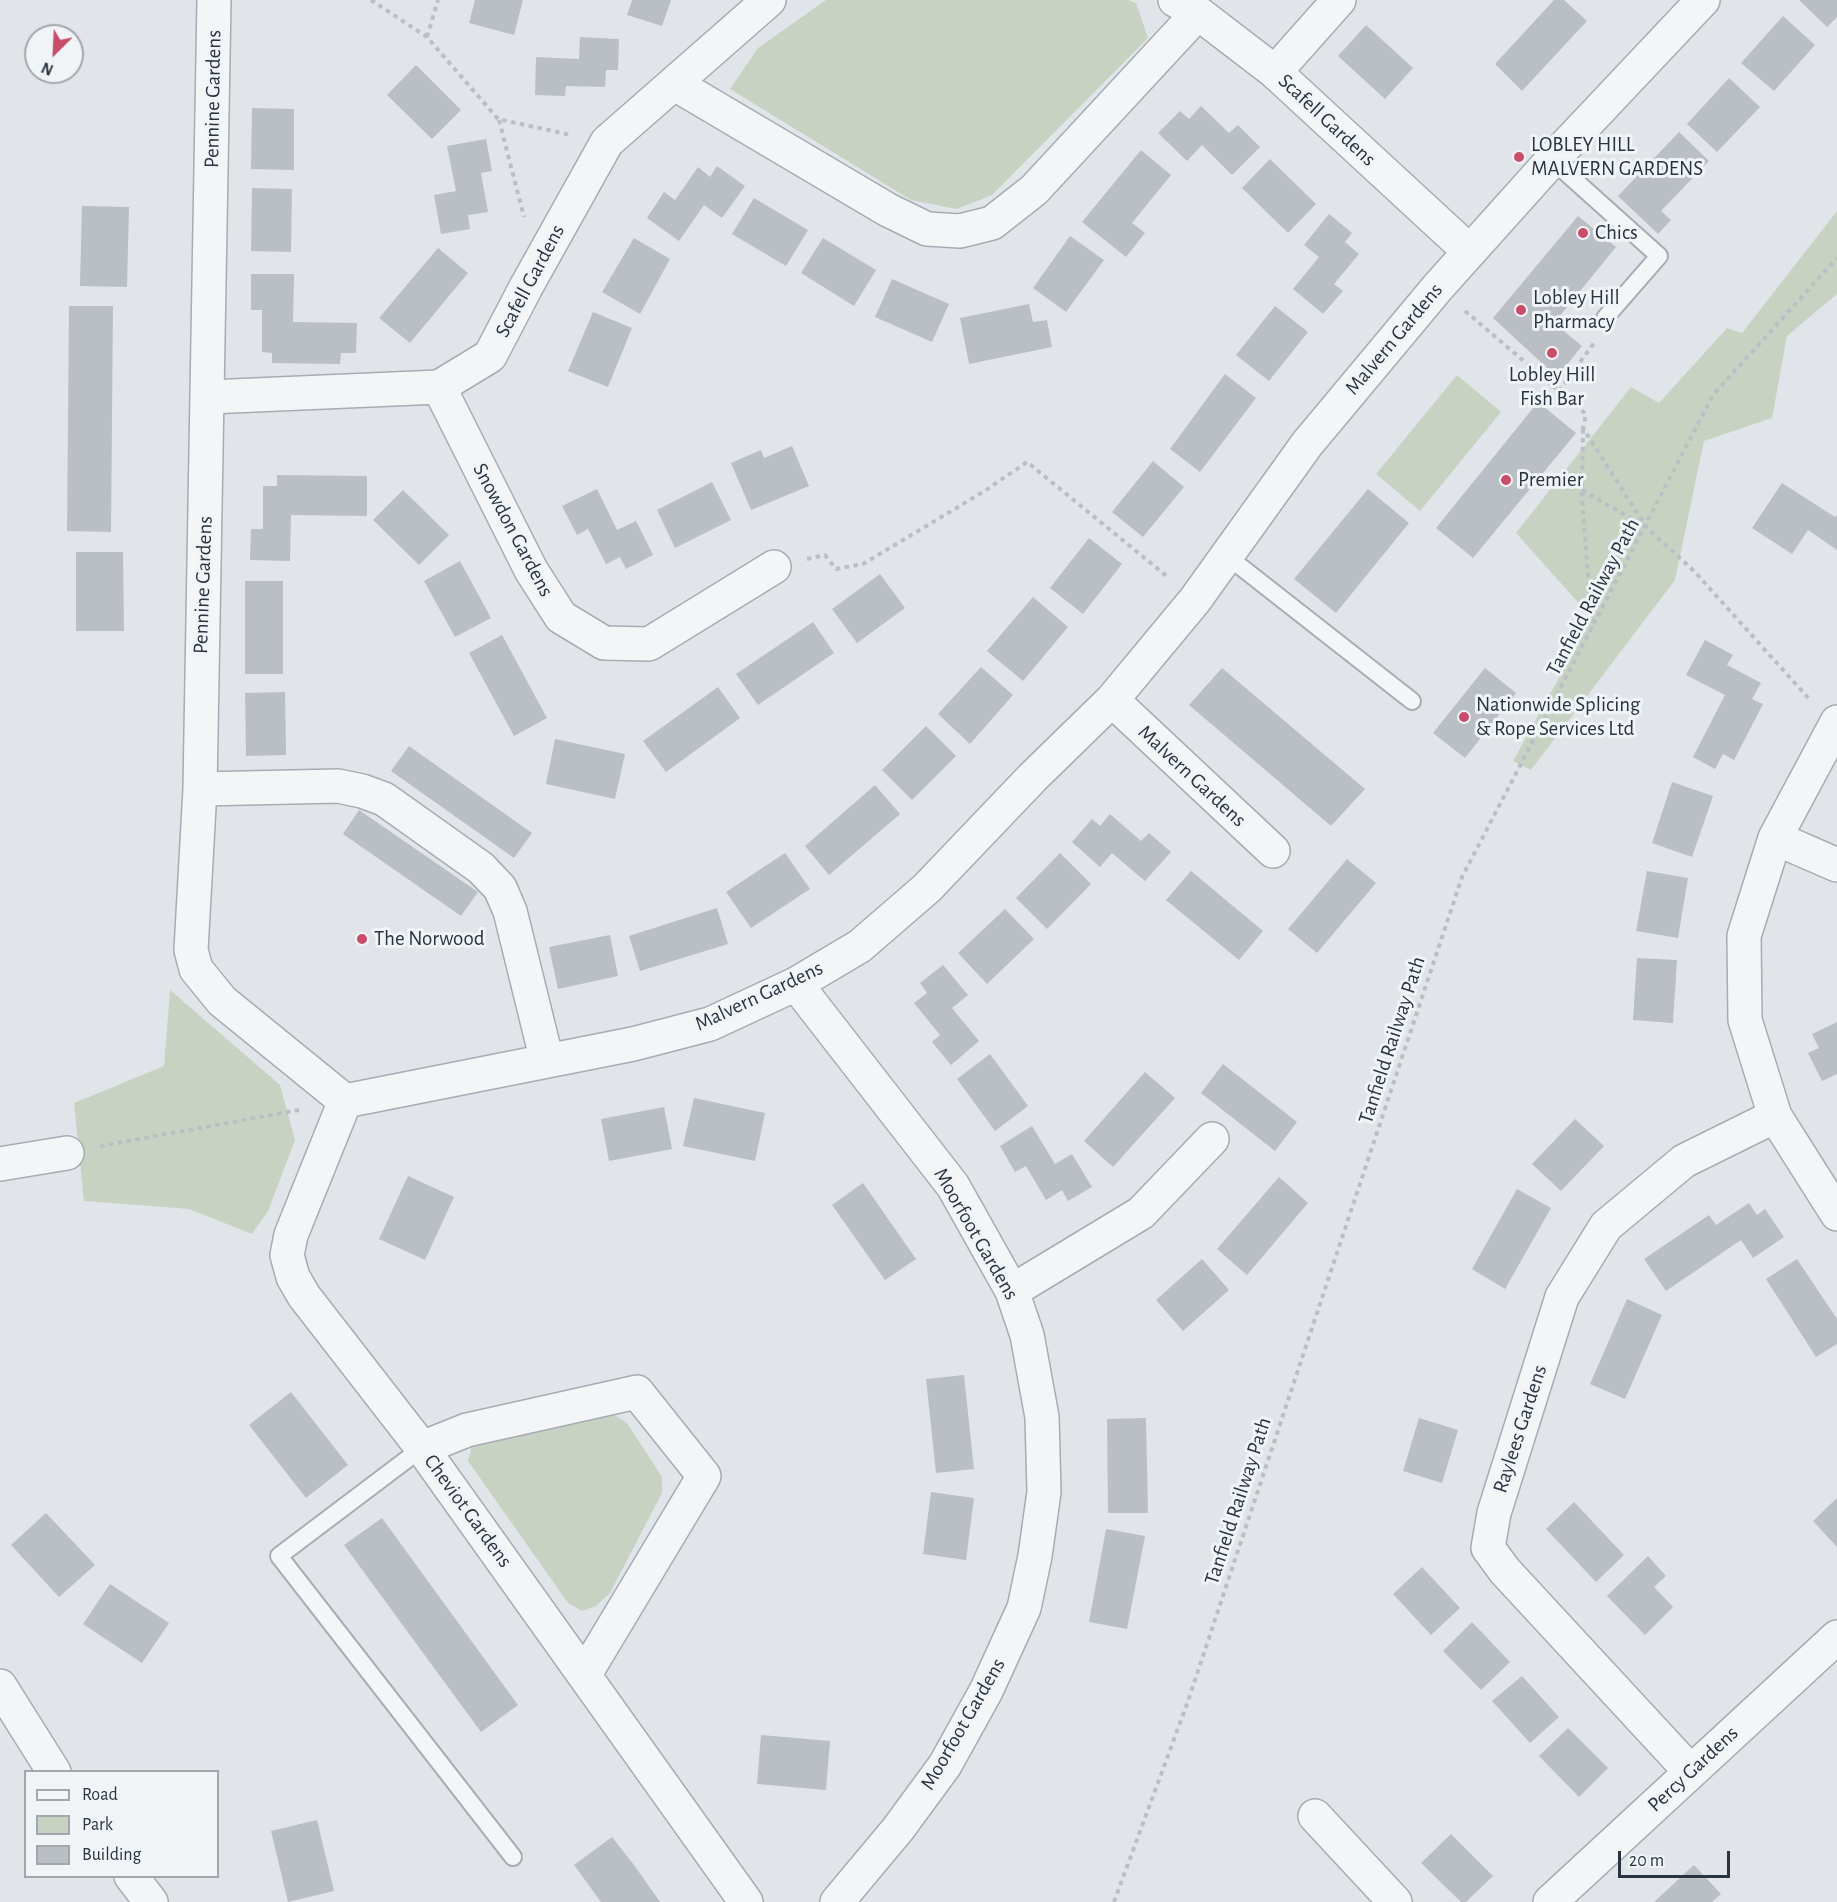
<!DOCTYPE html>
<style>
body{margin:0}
#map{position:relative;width:1837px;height:1902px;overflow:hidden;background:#e1e5e9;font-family:"Alegreya Sans",sans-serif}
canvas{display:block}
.legend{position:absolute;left:24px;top:1770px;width:195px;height:108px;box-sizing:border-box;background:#f1f4f6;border:2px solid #a1a7ad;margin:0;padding:8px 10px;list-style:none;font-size:18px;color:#2a3440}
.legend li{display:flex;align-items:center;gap:12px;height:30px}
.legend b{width:30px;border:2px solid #a1a7ad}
.north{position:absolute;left:24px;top:24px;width:60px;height:60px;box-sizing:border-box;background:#f1f4f6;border:2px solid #a1a7ad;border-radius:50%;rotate:204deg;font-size:16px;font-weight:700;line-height:24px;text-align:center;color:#2a3440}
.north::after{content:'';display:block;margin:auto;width:21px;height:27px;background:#c74d6b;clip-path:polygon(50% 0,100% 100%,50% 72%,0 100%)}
.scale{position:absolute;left:1618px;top:1851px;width:112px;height:27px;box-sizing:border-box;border:3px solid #2a3440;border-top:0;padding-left:8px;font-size:18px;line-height:21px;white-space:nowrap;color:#2a3440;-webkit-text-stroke:4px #f1f4f6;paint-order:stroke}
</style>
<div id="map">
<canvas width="1837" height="1902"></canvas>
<ul class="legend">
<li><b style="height:8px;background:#f4f5f7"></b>Road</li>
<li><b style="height:16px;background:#c8d2c3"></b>Park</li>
<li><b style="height:16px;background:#b9bfc5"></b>Building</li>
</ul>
<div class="north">N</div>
<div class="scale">20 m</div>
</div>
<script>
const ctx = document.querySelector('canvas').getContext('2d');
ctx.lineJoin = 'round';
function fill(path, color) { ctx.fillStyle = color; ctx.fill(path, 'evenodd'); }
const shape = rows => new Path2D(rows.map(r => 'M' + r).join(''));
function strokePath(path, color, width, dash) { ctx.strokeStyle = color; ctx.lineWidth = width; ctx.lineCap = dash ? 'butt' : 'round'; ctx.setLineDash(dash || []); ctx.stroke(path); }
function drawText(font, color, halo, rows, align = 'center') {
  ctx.font = font + ' "Alegreya Sans",sans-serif'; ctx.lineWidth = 6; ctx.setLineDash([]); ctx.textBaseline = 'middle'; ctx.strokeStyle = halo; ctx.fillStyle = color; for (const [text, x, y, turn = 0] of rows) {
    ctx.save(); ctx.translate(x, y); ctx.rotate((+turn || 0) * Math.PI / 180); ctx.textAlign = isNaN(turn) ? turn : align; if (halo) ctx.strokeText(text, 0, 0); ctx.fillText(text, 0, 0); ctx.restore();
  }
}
fill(shape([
 [826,0,1128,0,1136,3,1148,38,992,195,957,209,911,200,730,89,758,48],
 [1837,211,1837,294,1787,336,1772,418,1704,441,1675,580,1531,770,1513,761,1592,618,1516,533,1631,387,1659,403,1727,328,1742,333],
 [1457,375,1501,412,1420,511,1376,474],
 [170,990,280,1085,295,1140,268,1211,252,1234,189,1209,84,1201,74,1103,164,1066],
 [611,1413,627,1423,662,1477,662,1493,610,1593,596,1606,582,1611,568,1603,468,1461,472,1445]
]), '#c8d2c3');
fill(shape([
 [475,0,523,0,514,35,469,23],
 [632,0,671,0,662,26,627,15],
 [1554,0,1564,0,1587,21,1522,91,1495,64],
 [1799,0,1837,0,1837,17,1827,27],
 [1783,16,1815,45,1774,91,1741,63],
 [1366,25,1413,68,1385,99,1338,56],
 [580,37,619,39,618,70,606,70,605,87,566,86,565,96,535,95,536,57,579,59],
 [416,65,461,110,432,139,387,95],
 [1729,78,1760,107,1717,152,1687,124],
 [1201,106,1229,133,1238,125,1260,147,1232,175,1202,145,1187,161,1158,133,1180,111,1189,119],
 [252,108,294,109,294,170,251,169],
 [1679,132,1709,161,1661,211,1671,220,1658,234,1618,196],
 [486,139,492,171,481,173,488,212,468,215,470,229,441,234,434,195,456,191,447,146],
 [1141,150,1171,175,1132,223,1145,233,1126,257,1082,222],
 [1270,159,1316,204,1288,233,1242,188],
 [717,166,745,186,722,218,704,205,679,241,647,218,664,192,675,200,698,167,710,177],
 [252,188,292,189,291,252,251,251],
 [754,198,808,230,786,266,732,234],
 [82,206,129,207,127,287,80,286],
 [1329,214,1352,233,1345,242,1359,254,1334,284,1343,291,1323,314,1293,289,1319,257,1304,245],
 [1578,216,1616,247,1554,323,1582,346,1557,377,1493,318],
 [1070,236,1104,260,1066,312,1033,288],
 [634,238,670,259,640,314,602,292],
 [823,238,876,270,854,306,801,273],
 [438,248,468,273,410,343,379,318],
 [251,274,294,274,293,322,357,323,356,353,341,353,340,364,272,363,272,353,262,352,262,310,251,310],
 [892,279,949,304,932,342,875,317],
 [1029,304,1033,322,1047,320,1052,347,969,364,960,318],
 [69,306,113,306,111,532,67,531],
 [1275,306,1308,332,1269,381,1236,355],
 [593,312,632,328,608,387,568,371],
 [1225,374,1256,398,1200,472,1170,449],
 [1538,402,1576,433,1473,558,1436,528],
 [792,446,809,486,751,510,731,463,761,450,764,458],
 [1153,461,1184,487,1143,537,1112,512],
 [277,475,367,476,367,516,291,515,290,561,250,560,251,529,263,529,263,486,277,486],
 [712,482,731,520,675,548,657,510],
 [1782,483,1835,517,1837,515,1837,550,1808,530,1792,554,1752,528],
 [597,489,617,530,636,521,653,555,626,569,620,557,606,564,588,529,577,535,562,506],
 [1368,489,1409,523,1336,613,1294,579],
 [403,490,449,535,419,565,373,520],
 [1089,538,1122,564,1083,614,1050,588],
 [76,552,123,552,124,631,76,631],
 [460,561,491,618,455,637,424,581],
 [880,574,905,608,857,643,832,609],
 [245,581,283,581,283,674,245,674],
 [1033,597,1068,627,1023,681,987,651],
 [813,622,834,653,758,705,736,674],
 [502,635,547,718,514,736,469,653],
 [1705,640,1733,655,1727,665,1761,683,1752,699,1763,704,1734,760,1723,754,1715,769,1693,757,1725,695,1686,675],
 [981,667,1013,695,970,744,938,714],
 [1222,668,1365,789,1331,826,1189,705],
 [1485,668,1516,693,1465,758,1433,733],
 [718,687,740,718,666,772,643,741],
 [285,692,286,755,246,756,245,693],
 [926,726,956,756,912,800,882,770],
 [555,739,625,754,615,799,546,784],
 [409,746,532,833,514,858,391,771],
 [1672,782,1713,796,1692,857,1652,843],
 [875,785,900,814,829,875,805,846],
 [359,810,478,892,461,916,343,834],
 [1110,814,1141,841,1149,833,1171,852,1145,881,1112,853,1100,867,1072,842,1092,819,1100,826],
 [785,853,810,889,751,928,726,892],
 [1060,853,1091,884,1047,929,1016,898],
 [1347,859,1376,883,1317,953,1288,929],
 [1191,871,1263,931,1239,960,1166,900],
 [1647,871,1688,878,1678,938,1636,931],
 [717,908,728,944,640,971,629,936],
 [1005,909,1034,939,987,984,958,953],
 [610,935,618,976,558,989,549,947],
 [1637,958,1677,960,1673,1023,1633,1020],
 [943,965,968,995,952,1008,979,1041,951,1065,932,1042,940,1035,914,1003,927,993,920,983],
 [1837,1022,1837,1074,1822,1081,1808,1053,1819,1048,1812,1034],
 [990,1054,1028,1106,995,1131,957,1079],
 [1223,1064,1297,1122,1275,1151,1201,1093],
 [1145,1072,1175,1098,1113,1167,1084,1141],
 [694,1098,765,1113,755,1161,683,1146],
 [664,1107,672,1149,609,1161,601,1119],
 [1575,1119,1604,1146,1561,1191,1532,1164],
 [1032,1126,1055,1164,1072,1154,1092,1187,1068,1201,1062,1190,1046,1200,1026,1166,1015,1172,1000,1146],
 [408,1176,454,1197,425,1260,379,1239],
 [1279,1177,1308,1203,1247,1275,1217,1249],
 [863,1183,916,1259,885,1280,832,1205],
 [1517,1189,1551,1208,1505,1289,1472,1269],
 [1749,1203,1757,1215,1765,1209,1784,1237,1753,1258,1741,1240,1666,1291,1644,1259,1709,1215,1716,1225],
 [1202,1259,1229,1290,1183,1331,1156,1300],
 [1797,1259,1837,1319,1837,1344,1816,1357,1766,1279],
 [1627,1299,1662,1315,1625,1399,1590,1384],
 [964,1375,974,1469,936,1473,926,1379],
 [291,1392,348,1465,306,1498,249,1425],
 [1146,1418,1148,1513,1108,1513,1107,1419],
 [1419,1418,1458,1430,1442,1483,1403,1471],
 [931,1492,974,1498,966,1560,923,1554],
 [1837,1498,1837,1547,1813,1521],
 [1574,1502,1624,1555,1596,1582,1546,1529],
 [46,1513,95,1565,59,1597,11,1545],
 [382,1518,518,1705,481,1732,344,1545],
 [1106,1529,1145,1536,1127,1629,1089,1622],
 [1648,1556,1666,1576,1654,1587,1673,1607,1645,1635,1607,1596],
 [1422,1567,1460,1608,1431,1635,1393,1594],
 [110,1584,169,1623,142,1663,83,1624],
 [1472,1622,1510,1662,1481,1690,1443,1651],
 [1522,1676,1559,1717,1530,1743,1492,1701],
 [1568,1728,1608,1768,1579,1797,1539,1756],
 [761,1735,830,1741,826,1790,757,1784],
 [317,1820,334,1891,288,1902,271,1831],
 [1451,1834,1493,1876,1466,1902,1461,1902,1421,1863],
 [612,1837,634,1865,660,1902,601,1902,574,1865],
 [1694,1865,1721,1894,1712,1902,1654,1902]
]), '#b9bfc5');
const lane = shape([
 [1552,160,1659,256,1605,318],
 [1227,556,1412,701],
 [422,1448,279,1556,513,1857]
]);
const street = shape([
 [214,0,200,789,191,950,196,969,222,1001,345,1101],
 [1175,0,1198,13,1275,72,1469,251],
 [1275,72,1339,0],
 [675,84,888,210,927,229,960,231,992,223,1034,190,1198,13],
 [439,387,531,570,561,617,604,643,649,644,774,567],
 [209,397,439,387,490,356,526,287,607,142,769,0],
 [1112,700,1273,851],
 [1837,722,1775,838,1744,936,1745,1020,1775,1116,1837,1214],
 [200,789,338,786,362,791,384,799,481,868,500,888,510,911,547,1061],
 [1775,838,1837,865],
 [796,984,953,1186,1012,1291,1027,1335,1042,1417,1044,1492,1035,1556,1024,1608,986,1691,945,1765,898,1829,837,1902],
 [345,1101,633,1044,710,1024,796,984,860,946,927,888,1033,777,1112,700,1195,600,1307,444,1438,287,1552,160,1703,0],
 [345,1101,291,1235,287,1255,293,1277,304,1296,422,1448,746,1902],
 [0,1164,67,1153],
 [1012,1291,1141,1213,1212,1139],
 [422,1448,467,1430,637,1392,704,1476,585,1674],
 [0,1686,54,1772],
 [1690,1771,1505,1571,1488,1548,1494,1513,1562,1297,1606,1226,1684,1161,1775,1116],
 [1315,1816,1395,1902],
 [131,1876,151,1902],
 [1550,1902,1837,1637]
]);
strokePath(lane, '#a6acb3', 20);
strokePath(street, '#a6acb3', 36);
strokePath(shape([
 [371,0,427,37,498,119,571,135],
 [427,37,438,0],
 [499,120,524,217],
 [1465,311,1586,414,1583,428,1646,527,1694,571,1811,701],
 [1559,391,1594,343],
 [1583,429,1582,498,1592,628],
 [1582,490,1646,527],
 [807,559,825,555,836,569,863,564,983,492,1027,462,1169,578],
 [100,1146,299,1110],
 [1114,1902,1187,1704,1462,877,1713,395,1837,258]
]), '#bbbfc4', 4, [4.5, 4.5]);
strokePath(lane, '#f4f5f7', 16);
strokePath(street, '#f4f5f7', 33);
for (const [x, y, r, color] of [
 [1519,157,6,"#c74d6b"],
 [1583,233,6,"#c74d6b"],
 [1521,310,6,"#c74d6b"],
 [1552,353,6,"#c74d6b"],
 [1506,480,6,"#c74d6b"],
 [1464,717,6,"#c74d6b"],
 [362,939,6,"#c74d6b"]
]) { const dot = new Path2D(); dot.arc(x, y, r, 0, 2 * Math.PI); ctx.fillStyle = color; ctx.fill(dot); strokePath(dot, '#f1f4f6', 2); }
drawText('21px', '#2a3440', '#f1f4f6', [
 ["Pennine Gardens",213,99,-89],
 ["Scafell Gardens",1327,120,43],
 ["Scafell Gardens",530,281,-62],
 ["Malvern Gardens",1394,339,-50],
 ["Snowdon Gardens",513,530,62],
 ["Pennine Gardens",203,585,-88],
 ["Tanfield Railway Path",1593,597,-62],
 ["Malvern Gardens",1192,776,43],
 ["Malvern Gardens",759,996,-25],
 ["Tanfield Railway Path",1392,1040,-72],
 ["Moorfoot Gardens",976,1234,60],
 ["Raylees Gardens",1520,1429,-72],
 ["Tanfield Railway Path",1238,1501,-72],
 ["Cheviot Gardens",468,1511,54],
 ["Moorfoot Gardens",963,1724,-60],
 ["Percy Gardens",1693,1769,-43]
]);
drawText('21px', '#2a3440', '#f1f4f6', [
 ["LOBLEY HILL",1531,145],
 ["MALVERN GARDENS",1531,169],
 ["Chics",1595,233],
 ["Lobley Hill",1533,298],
 ["Pharmacy",1533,322],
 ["Lobley Hill",1552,375,"center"],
 ["Fish Bar",1552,399,"center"],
 ["Premier",1518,480],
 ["Nationwide Splicing",1476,705],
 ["& Rope Services Ltd",1476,729],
 ["The Norwood",374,939]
], 'left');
</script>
